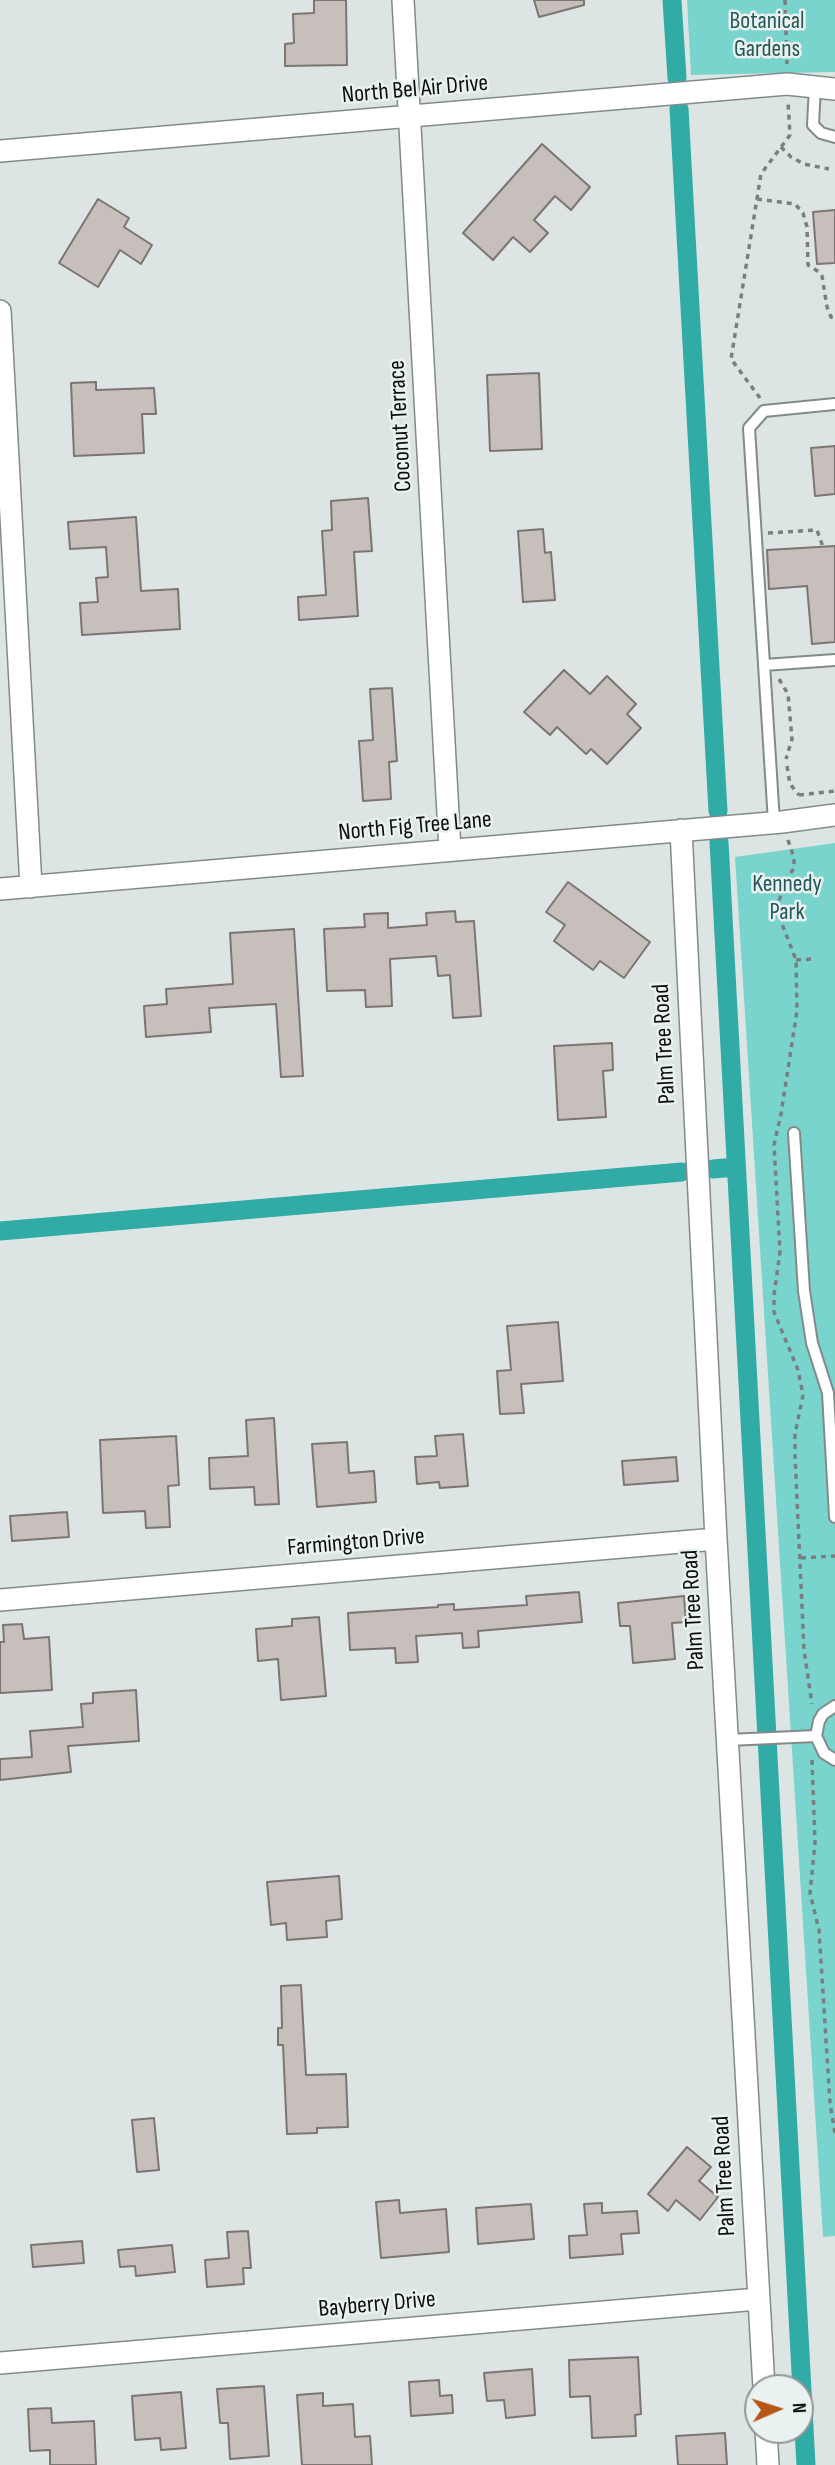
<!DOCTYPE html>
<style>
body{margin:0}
#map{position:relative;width:835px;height:2465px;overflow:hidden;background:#dce5e4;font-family:"Sofia Sans Condensed",sans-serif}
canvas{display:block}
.north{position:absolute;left:744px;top:2374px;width:70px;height:70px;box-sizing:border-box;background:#e9f2f1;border:2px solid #909796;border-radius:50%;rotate:87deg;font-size:19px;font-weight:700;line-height:28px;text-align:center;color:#0b0e0d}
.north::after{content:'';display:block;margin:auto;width:24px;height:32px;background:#b75616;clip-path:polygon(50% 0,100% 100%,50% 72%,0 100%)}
</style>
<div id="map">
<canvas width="835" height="2465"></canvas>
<div class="north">N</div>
</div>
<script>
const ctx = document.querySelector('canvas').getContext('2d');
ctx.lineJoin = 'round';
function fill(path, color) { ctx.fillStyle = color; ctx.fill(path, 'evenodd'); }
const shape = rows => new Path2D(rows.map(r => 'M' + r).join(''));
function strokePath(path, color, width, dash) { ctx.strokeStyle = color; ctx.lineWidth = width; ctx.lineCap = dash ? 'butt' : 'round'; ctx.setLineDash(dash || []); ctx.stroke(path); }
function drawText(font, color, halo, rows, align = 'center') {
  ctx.font = font + ' "Sofia Sans Condensed",sans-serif'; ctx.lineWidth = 5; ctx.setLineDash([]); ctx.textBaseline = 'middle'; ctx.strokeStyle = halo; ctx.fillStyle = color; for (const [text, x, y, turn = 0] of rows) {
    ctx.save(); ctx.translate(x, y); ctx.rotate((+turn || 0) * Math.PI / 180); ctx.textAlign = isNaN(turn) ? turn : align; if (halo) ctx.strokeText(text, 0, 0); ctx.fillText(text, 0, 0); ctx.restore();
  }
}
fill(shape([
 [687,0,835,0,835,72,691,75],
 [835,843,835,2236,823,2237,735,857]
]), '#79d4ce');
strokePath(shape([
 [672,0,677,78],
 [679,109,718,811],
 [719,842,806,2465],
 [713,1169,736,1167],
 [0,1231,682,1172]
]), '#30aba6', 19);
const building = shape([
 [314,0,346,0,347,65,285,66,285,44,294,43,293,14,314,13,314,0],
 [534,0,584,0,584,5,539,17,534,0],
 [542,144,590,187,571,210,555,196,534,220,548,233,530,252,513,237,493,260,463,233,542,144],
 [98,199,129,218,124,227,152,245,141,264,120,250,98,287,59,263,98,199],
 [835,210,835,263,817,264,813,212,835,210],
 [539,373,542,449,490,451,487,375,539,373],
 [96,382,96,390,154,388,156,414,142,414,144,453,74,456,71,383,96,382],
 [835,446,835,494,815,496,811,448,835,446],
 [368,498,372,551,354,552,358,616,299,620,298,597,326,595,322,531,332,530,331,501,368,498],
 [136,517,141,591,178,589,180,629,82,635,80,603,98,602,96,578,108,577,106,547,70,549,68,522,136,517],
 [543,529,545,553,551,552,555,600,523,602,518,531,543,529],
 [835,546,835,642,812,644,807,586,769,589,767,550,835,546],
 [564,670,590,694,607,676,636,704,627,714,641,728,607,764,591,749,586,754,557,727,550,735,524,712,564,670],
 [392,688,397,761,389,762,391,799,363,801,359,741,373,740,370,689,392,688],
 [568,882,650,942,624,978,600,961,593,970,554,941,565,925,546,912,568,882],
 [455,911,456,922,474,921,481,1016,453,1018,450,975,438,976,436,956,390,959,392,1006,366,1007,365,990,327,991,324,929,365,927,364,914,388,913,388,928,427,925,426,913,455,911],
 [294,929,303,1076,281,1077,276,1004,209,1008,211,1032,146,1037,144,1006,167,1004,166,989,233,984,230,933,294,929],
 [612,1043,613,1070,603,1071,606,1117,558,1120,554,1046,612,1043],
 [558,1322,563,1381,521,1384,524,1413,500,1414,497,1371,511,1370,507,1326,558,1322],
 [274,1418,279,1504,255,1505,254,1487,210,1489,209,1458,248,1456,246,1420,274,1418],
 [463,1434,468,1486,440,1488,439,1482,417,1484,415,1457,437,1456,435,1436,463,1434],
 [176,1436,179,1485,168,1486,170,1527,146,1528,145,1511,103,1513,100,1440,176,1436],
 [347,1442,349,1473,374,1471,376,1502,317,1507,312,1444,347,1442],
 [676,1457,678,1481,624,1485,622,1461,676,1457],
 [67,1512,69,1537,12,1541,10,1516,67,1512],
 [579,1592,582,1622,478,1631,479,1647,463,1648,462,1633,416,1636,418,1662,396,1663,395,1648,350,1650,348,1613,438,1607,438,1605,454,1604,454,1610,527,1605,526,1596,579,1592],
 [684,1596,686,1622,672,1623,675,1659,633,1663,630,1626,620,1626,618,1603,684,1596],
 [319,1617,326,1696,281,1700,278,1659,258,1661,256,1629,292,1626,292,1619,319,1617],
 [22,1624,24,1639,49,1637,52,1690,0,1693,0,1642,4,1642,3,1625,22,1624],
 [136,1690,139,1741,68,1746,71,1772,0,1780,0,1759,32,1757,30,1731,83,1727,81,1704,93,1703,93,1693,136,1690],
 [339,1876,342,1919,326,1921,327,1937,287,1940,286,1923,271,1925,267,1882,339,1876],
 [301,1985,306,2075,346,2074,348,2127,317,2128,317,2133,287,2134,283,2045,278,2045,278,2028,282,2028,281,1986,301,1985],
 [154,2118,159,2170,137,2172,132,2120,154,2118],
 [687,2147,711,2167,699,2181,718,2197,700,2220,676,2200,668,2211,648,2194,687,2147],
 [399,2200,400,2213,446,2209,449,2252,381,2258,376,2202,399,2200],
 [602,2203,602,2213,637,2211,639,2233,621,2234,623,2254,570,2258,569,2236,587,2235,584,2204,602,2203],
 [531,2204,534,2239,478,2244,476,2208,531,2204],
 [248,2231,251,2268,243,2268,244,2284,207,2287,205,2260,229,2258,227,2232,248,2231],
 [82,2241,84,2263,33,2267,31,2245,82,2241],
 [172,2245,175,2272,136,2276,135,2266,120,2267,118,2250,172,2245],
 [638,2357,641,2414,635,2415,636,2436,592,2438,590,2396,570,2397,569,2360,638,2357],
 [532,2369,535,2415,506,2418,504,2400,487,2401,484,2373,532,2369],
 [439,2380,440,2396,452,2395,453,2413,411,2416,409,2382,439,2380],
 [264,2386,269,2456,230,2459,228,2423,220,2423,217,2389,264,2386],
 [181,2392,186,2448,161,2450,160,2438,135,2440,132,2396,181,2392],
 [323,2393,323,2406,353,2404,355,2437,370,2436,372,2465,302,2465,297,2395,323,2393],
 [51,2408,52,2423,94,2421,96,2465,50,2465,50,2450,30,2451,28,2409,51,2408],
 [725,2433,727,2465,678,2465,676,2436,725,2433]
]);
fill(building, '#c6bfbb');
strokePath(building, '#7c7572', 2);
const lane = shape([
 [815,86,813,125,821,133,835,137],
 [764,665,835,660],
 [774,822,749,428,764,411,835,404],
 [794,1133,804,1291,812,1343,828,1393,835,1517],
 [835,1706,823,1714,819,1721,816,1736,824,1753,835,1760],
 [728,1740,816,1736]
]);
const street = shape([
 [403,0,450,850],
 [0,151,787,84,835,89],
 [0,311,31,887],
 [681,830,716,1539,764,2388],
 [0,889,782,822,835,815],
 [0,1600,716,1539],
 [0,2363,758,2299],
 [766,2430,768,2465]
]);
strokePath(lane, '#838b8a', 14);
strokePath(street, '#838b8a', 24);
strokePath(shape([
 [785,0,787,64],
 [781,147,791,157,804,164,829,169],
 [757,199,795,204,803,213,807,227,808,265,819,272,822,276,827,307,831,317,835,318],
 [760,398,731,359,761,174,790,135,788,102],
 [768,533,817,530,823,547],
 [779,679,788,694,792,739,786,759],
 [787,766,790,784,799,795],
 [799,795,835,791],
 [788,840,794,858,794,868,785,882,779,901,782,924,796,960,797,1011,781,1114,774,1145,780,1252,774,1295,774,1312,798,1370,803,1395,795,1434,795,1456,804,1650,812,1704],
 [796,960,813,959],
 [801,1558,835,1556],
 [812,1760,815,1843,810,1893,819,1930,830,2103,835,2133]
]), '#787f7e', 3.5, [5, 5]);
strokePath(lane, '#fff', 10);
strokePath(street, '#fff', 21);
drawText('24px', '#255754', '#e9f2f1', [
 ["Botanical",767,22],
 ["Gardens",767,50],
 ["Kennedy",787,885],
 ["Park",787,913]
]);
drawText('24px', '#0b0e0d', '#e9f2f1', [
 ["North Bel Air Drive",415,90,-5],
 ["Coconut Terrace",401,426,-93],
 ["North Fig Tree Lane",415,827,-5],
 ["Palm Tree Road",665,1044,-93],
 ["Farmington Drive",356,1543,-5],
 ["Palm Tree Road",694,1610,-93],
 ["Palm Tree Road",725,2176,-93],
 ["Bayberry Drive",377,2305,-5]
]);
</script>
